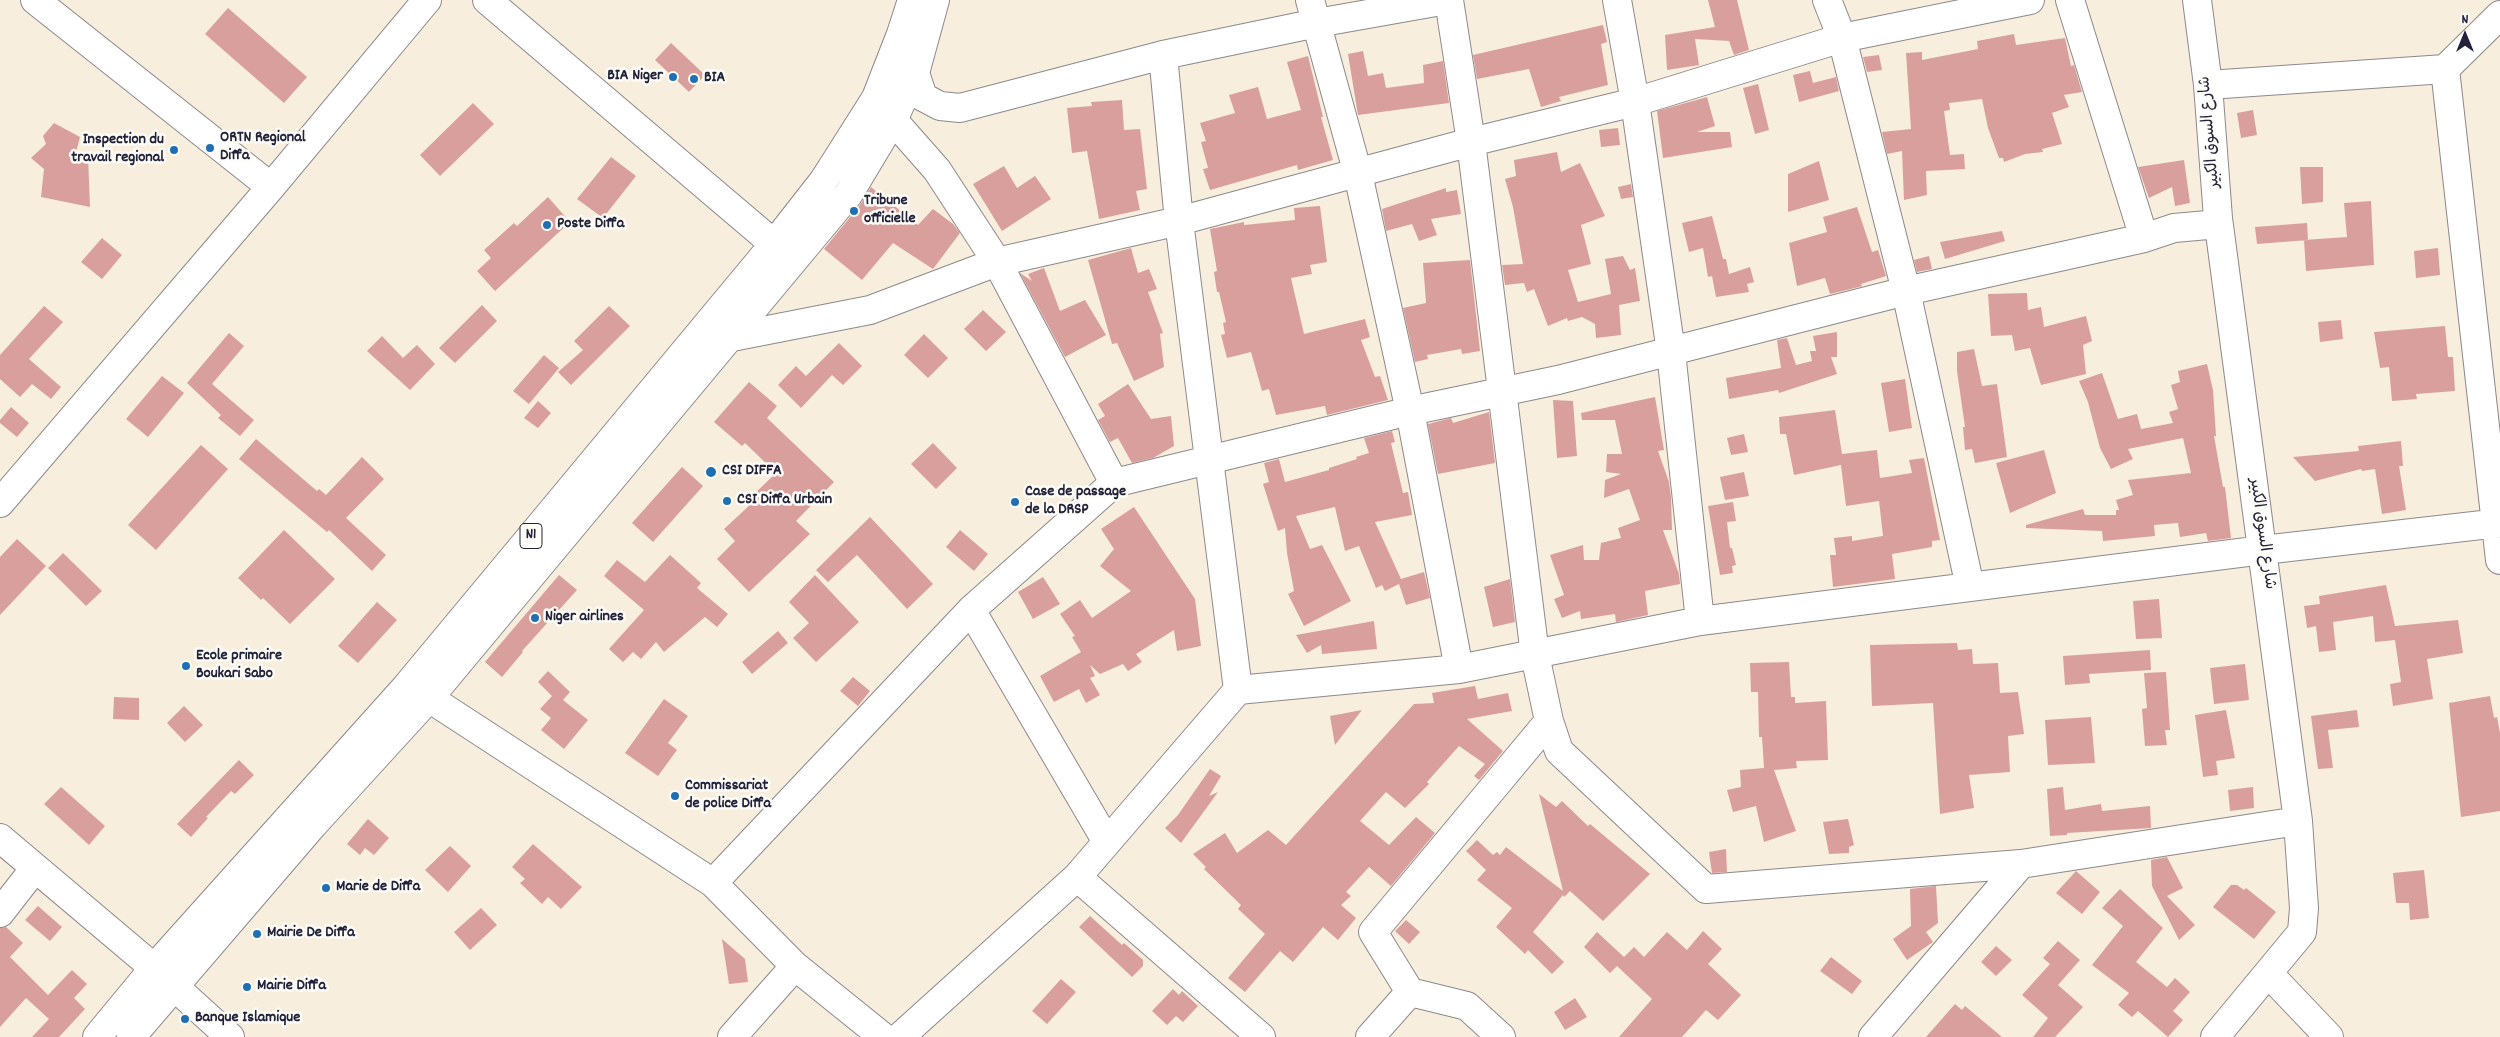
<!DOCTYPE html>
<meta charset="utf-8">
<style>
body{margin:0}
#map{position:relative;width:2500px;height:1037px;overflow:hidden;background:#f8eedd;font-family:Dekko,sans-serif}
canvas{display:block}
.north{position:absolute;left:2440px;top:10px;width:50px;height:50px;-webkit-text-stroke:4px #fdfcf7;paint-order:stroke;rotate:0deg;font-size:14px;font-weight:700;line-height:20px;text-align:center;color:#22223b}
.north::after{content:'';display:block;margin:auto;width:18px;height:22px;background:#22223b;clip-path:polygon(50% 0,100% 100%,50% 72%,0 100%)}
</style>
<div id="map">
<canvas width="2500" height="1037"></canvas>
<div class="north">N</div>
</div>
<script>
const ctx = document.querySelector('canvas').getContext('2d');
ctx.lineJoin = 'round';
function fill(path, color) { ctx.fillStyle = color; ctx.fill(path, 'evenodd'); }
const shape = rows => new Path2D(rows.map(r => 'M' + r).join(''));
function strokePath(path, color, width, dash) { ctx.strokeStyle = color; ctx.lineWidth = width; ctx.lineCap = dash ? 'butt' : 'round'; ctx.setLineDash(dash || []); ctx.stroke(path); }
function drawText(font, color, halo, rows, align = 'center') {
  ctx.font = font + ' Dekko,"Playpen Sans Arabic",sans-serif'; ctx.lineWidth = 5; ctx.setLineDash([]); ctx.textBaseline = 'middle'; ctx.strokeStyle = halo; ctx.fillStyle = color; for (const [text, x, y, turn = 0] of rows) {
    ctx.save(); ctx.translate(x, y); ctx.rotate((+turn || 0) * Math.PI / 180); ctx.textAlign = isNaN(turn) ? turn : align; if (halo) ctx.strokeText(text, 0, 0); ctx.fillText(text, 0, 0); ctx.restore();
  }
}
fill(shape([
 [1708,0,1737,0,1749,50,1734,55,1729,41,1695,39,1699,65,1667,70,1665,35,1715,27],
 [228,8,307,77,284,103,205,34],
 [1603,25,1607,42,1601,44,1608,85,1559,97,1561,101,1541,107,1529,69,1477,79,1473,55],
 [2014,34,2016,45,2065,38,2071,66,2074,65,2082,92,2064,95,2069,107,2052,113,2062,144,2042,149,2043,152,2025,154,2004,162,2003,158,1999,158,1988,128,1982,99,1949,103,1950,110,1944,111,1950,155,1964,154,1965,169,1926,171,1927,195,1904,200,1902,151,1887,154,1882,132,1911,129,1906,53,1922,52,1922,60,1978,49,1977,41],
 [671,43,705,75,689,92,655,60],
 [1363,51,1368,76,1383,73,1386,88,1424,83,1423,65,1443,61,1449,103,1358,115,1348,54],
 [1879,55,1882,70,1867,72,1863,57],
 [1308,56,1323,117,1321,117,1333,160,1298,170,1297,165,1210,190,1203,169,1208,168,1201,142,1206,141,1200,123,1235,113,1229,95,1258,87,1267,119,1301,110,1287,62],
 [1810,71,1813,83,1836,77,1839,91,1799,102,1793,75],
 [1758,84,1769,130,1755,134,1743,88],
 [1707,97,1715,126,1697,132,1730,132,1732,147,1663,158,1657,111],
 [1122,100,1124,130,1140,129,1147,189,1136,191,1140,210,1099,219,1087,151,1072,153,1067,108,1092,106,1091,102],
 [473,103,494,124,440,176,420,155],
 [2253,110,2257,135,2241,138,2237,113],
 [54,123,80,137,76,152,88,156,90,207,41,197,44,169,31,158,46,144,43,136],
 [1618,128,1620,145,1601,147,1599,130],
 [1557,152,1561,172,1580,163,1605,216,1581,225,1591,264,1568,270,1578,302,1611,294,1605,259,1623,256,1630,270,1635,268,1640,301,1619,305,1621,335,1596,338,1595,324,1582,317,1568,321,1567,318,1548,326,1534,289,1527,292,1524,283,1505,285,1502,265,1523,264,1513,207,1505,179,1516,176,1514,160],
 [611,157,636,176,603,218,577,199],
 [2184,160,2190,203,2175,206,2172,187,2149,198,2138,167],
 [1819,161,1829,200,1788,212,1788,174],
 [1004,166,1017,188,1035,176,1051,199,1002,231,973,184],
 [2300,167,2323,167,2323,202,2302,204],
 [1631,184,1633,197,1621,199,1618,187],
 [871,187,918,225,933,209,953,224,960,233,933,269,893,243,862,280,824,249,860,205],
 [1446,188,1446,192,1457,190,1461,214,1431,219,1437,235,1419,241,1412,224,1386,231,1382,209],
 [548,197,570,222,495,291,477,271,491,258,484,250,514,223,517,226],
 [2371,201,2374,265,2306,271,2304,240,2347,237,2344,203],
 [1320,206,1327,262,1310,265,1312,274,1291,278,1304,334,1365,319,1370,337,1361,340,1375,377,1380,376,1388,400,1327,415,1325,406,1276,415,1269,389,1262,391,1251,352,1227,358,1221,335,1225,334,1223,323,1226,322,1219,292,1217,292,1214,272,1217,271,1210,229,1244,222,1244,225,1295,220,1294,208],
 [1857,207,1872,252,1878,250,1886,276,1861,284,1862,286,1859,287,1830,294,1825,278,1797,286,1789,243,1827,232,1823,217],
 [1712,216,1723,259,1726,259,1729,274,1750,267,1754,282,1747,284,1749,292,1716,297,1712,276,1708,277,1703,248,1689,252,1682,223],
 [2307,223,2308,240,2257,244,2255,227],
 [2002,231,2005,241,1945,259,1940,242],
 [102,238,122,255,102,279,81,262],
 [1131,248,1138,273,1149,269,1157,289,1148,292,1163,333,1160,334,1164,367,1134,381,1117,343,1112,344,1088,260],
 [2438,248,2440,275,2416,278,2414,251],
 [1929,256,1932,269,1917,272,1914,260],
 [1470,260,1480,351,1462,354,1461,349,1427,355,1428,359,1415,362,1403,308,1426,303,1423,263],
 [1044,268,1060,311,1085,300,1106,335,1065,357,1020,273,1032,281,1028,274],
 [2027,293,2028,310,2041,307,2044,327,2086,316,2092,341,2083,345,2086,374,2041,385,2030,348,2015,351,2012,335,1991,336,1988,294],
 [482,305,497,321,455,363,439,348],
 [44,306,63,322,29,359,61,387,51,399,32,384,20,397,0,379,0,355],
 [609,306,630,326,571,385,558,372,583,350,574,341],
 [983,310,1006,332,986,351,964,329],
 [2341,320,2343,339,2320,342,2318,322],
 [2445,326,2448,357,2453,357,2455,391,2416,394,2417,399,2392,401,2389,367,2380,368,2374,332],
 [1837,332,1837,357,1831,357,1837,374,1779,393,1778,390,1729,399,1726,378,1781,368,1777,340,1787,338,1796,365,1812,361,1810,351,1816,351,1813,336],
 [229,333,244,346,212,384,254,420,240,436,218,418,221,415,187,383],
 [924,334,948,358,928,378,904,355],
 [382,336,403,358,417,345,435,364,410,390,367,351],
 [839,343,862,366,843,385,832,375,801,408,778,385,796,366,806,376],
 [1974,349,1982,386,1997,384,2007,457,1975,463,1972,449,1965,450,1963,427,1965,427,1957,371,1957,352],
 [544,355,559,368,529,404,513,391],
 [2207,364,2213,390,2216,436,2214,436,2223,487,2225,487,2231,538,2208,541,2206,533,2180,537,2178,523,2154,525,2155,536,2103,541,2102,531,2026,528,2026,525,2083,509,2085,515,2116,515,2116,510,2119,510,2116,500,2133,495,2128,480,2191,473,2183,438,2128,449,2133,459,2111,469,2100,448,2088,402,2079,381,2102,373,2118,419,2137,414,2141,429,2173,423,2169,412,2178,409,2171,385,2180,382,2178,371],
 [162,376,184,393,148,437,126,419],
 [1905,379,1912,428,1889,432,1881,383],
 [749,382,777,406,767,418,834,482,796,521,810,534,749,592,717,559,735,541,724,529,752,503,749,499,776,473,745,443,742,446,714,422],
 [1128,384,1151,419,1171,416,1174,446,1153,458,1132,463,1118,438,1110,442,1098,420,1105,416,1098,404],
 [1655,397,1664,450,1658,451,1669,482,1671,497,1672,530,1663,530,1679,574,1680,584,1645,591,1648,615,1616,622,1615,614,1581,619,1580,611,1562,618,1554,599,1564,595,1550,555,1583,545,1584,560,1599,560,1601,543,1621,538,1618,528,1640,520,1629,489,1604,498,1605,480,1621,474,1606,472,1607,454,1622,454,1615,420,1582,420,1581,413],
 [1553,400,1573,401,1577,456,1557,458],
 [538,401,551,413,538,428,524,418],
 [11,407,29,423,17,437,0,423,0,420],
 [1835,410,1842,454,1877,450,1880,478,1912,473,1909,460,1924,458,1940,540,1932,541,1932,547,1892,554,1895,579,1833,587,1830,555,1836,555,1834,538,1852,536,1852,541,1883,536,1879,501,1846,506,1841,465,1794,475,1786,434,1780,434,1779,417],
 [1489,412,1495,463,1438,474,1428,424,1451,418,1453,423],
 [1392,431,1395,442,1391,443,1403,493,1408,492,1412,515,1375,522,1401,579,1424,572,1430,598,1406,605,1399,584,1385,591,1382,585,1376,588,1359,546,1345,551,1335,507,1296,516,1310,549,1322,545,1351,601,1304,626,1288,594,1294,591,1287,553,1285,528,1278,531,1263,484,1269,482,1264,463,1279,459,1285,482,1329,470,1329,468,1357,459,1356,457,1369,453,1364,438],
 [1744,434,1748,452,1731,455,1727,438],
 [256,439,317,491,319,489,326,495,362,457,384,479,346,518,386,555,372,571,329,530,327,532,239,459],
 [2401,441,2403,466,2399,466,2406,510,2382,514,2375,469,2362,471,2361,469,2315,481,2293,457,2359,451,2358,446],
 [933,443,957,468,936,489,911,464],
 [201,445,228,469,156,550,128,525],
 [2044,450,2056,493,2010,513,1996,463],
 [682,467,703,486,653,542,632,523],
 [1744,472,1749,496,1725,500,1720,477],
 [1733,502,1736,521,1727,522,1730,548,1732,548,1736,565,1732,566,1733,573,1720,575,1708,506],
 [1134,507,1195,599,1201,646,1177,651,1174,630,1136,654,1142,662,1128,671,1123,664,1100,674,1090,665,1095,676,1090,678,1100,695,1086,703,1079,689,1054,702,1040,676,1081,652,1072,637,1075,636,1060,614,1080,600,1092,618,1131,591,1100,566,1114,549,1101,529],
 [870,517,933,584,907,609,857,555,828,582,816,570],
 [284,530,335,579,290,624,263,598,261,600,238,578],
 [960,530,988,554,974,571,946,547],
 [17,539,46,566,0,615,0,557],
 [63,553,102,591,86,606,48,568],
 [670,555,701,583,697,588,728,614,717,627,705,617,664,652,656,642,641,659,633,652,623,662,609,649,644,610,604,576,617,560,645,582],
 [559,575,577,590,522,651,523,652,502,677,485,662],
 [815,575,859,622,816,662,793,638,809,623,789,602],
 [1043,577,1060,604,1033,619,1018,592],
 [1510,579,1515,622,1493,627,1484,587],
 [2386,585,2395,626,2458,620,2463,653,2427,659,2433,699,2393,706,2390,684,2401,682,2395,640,2375,642,2373,616,2333,622,2336,650,2319,652,2316,626,2307,628,2304,606,2320,604,2319,596],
 [2159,599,2162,638,2136,639,2133,601],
 [377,602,397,620,358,663,338,646],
 [1374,621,1377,649,1322,654,1321,645,1307,653,1296,635],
 [778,631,788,643,752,674,742,662],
 [1957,643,1958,650,1972,649,1973,664,1998,663,2000,693,2018,692,2024,734,2008,736,2010,772,1969,775,1974,808,1940,814,1933,703,1872,706,1870,645],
 [2150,650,2151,670,2089,674,2090,683,2065,685,2063,656],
 [1789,662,1791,697,1795,697,1795,703,1826,701,1828,760,1796,761,1797,768,1774,770,1796,831,1764,842,1756,806,1733,812,1727,790,1741,787,1740,770,1764,768,1762,737,1759,737,1758,692,1751,692,1750,663],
 [2245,664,2249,700,2214,704,2210,668],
 [548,671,570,692,563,700,588,720,564,749,541,730,551,718,540,709,552,696,538,682],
 [2166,672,2170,730,2165,730,2167,745,2145,746,2142,709,2147,708,2144,673],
 [853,677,870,691,858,706,840,691],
 [1475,686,1478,699,1508,693,1512,711,1467,719,1503,751,1479,780,1474,776,1485,764,1459,746,1427,782,1429,784,1405,808,1386,792,1360,821,1389,845,1416,817,1435,833,1391,886,1369,867,1346,892,1351,896,1341,905,1356,918,1338,940,1323,927,1293,962,1280,951,1245,992,1228,978,1265,934,1238,909,1241,905,1204,869,1206,867,1193,854,1225,833,1237,853,1268,830,1286,845,1414,704,1434,703,1432,693],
 [2490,696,2494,718,2497,717,2500,733,2500,811,2461,817,2449,703],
 [114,697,139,698,139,720,113,719],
 [664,699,688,716,668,743,677,750,658,776,625,753],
 [184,706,203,725,185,742,167,723],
 [1362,710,1335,745,1330,716],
 [2226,710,2235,758,2216,761,2218,775,2203,777,2195,715],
 [2357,710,2359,727,2328,730,2333,768,2318,769,2311,716],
 [2091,717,2095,763,2048,765,2045,720],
 [239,760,254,775,235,794,231,791,206,817,208,818,191,837,177,824],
 [1210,769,1221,776,1209,796,1218,792,1181,843,1165,828,1178,815],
 [61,787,105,826,89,845,44,804],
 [2063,787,2065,810,2101,804,2102,811,2150,806,2151,828,2067,833,2067,835,2050,836,2047,789],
 [2253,787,2254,808,2230,811,2228,790],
 [1539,794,1556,807,1562,801,1588,826,1590,824,1650,874,1603,921,1570,891,1564,897,1563,895,1533,932,1564,962,1552,974,1528,950,1525,954,1496,927,1512,908,1477,880,1486,870,1466,851,1477,840,1493,855,1497,852,1500,855,1506,847,1563,891],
 [368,819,389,838,374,855,365,848,360,855,347,844],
 [1848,819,1854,845,1849,847,1849,853,1829,854,1823,822],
 [533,844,582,887,561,909,548,897,542,904,520,883,525,879,512,867],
 [450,846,471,866,448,892,425,870],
 [1726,849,1727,872,1712,873,1709,852],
 [2167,857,2183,888,2167,896,2195,925,2179,940,2152,886,2151,860],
 [2424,870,2429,918,2410,920,2409,903,2396,903,2393,873],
 [2076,871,2100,892,2082,914,2056,893],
 [2231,885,2237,885,2244,890,2246,888,2276,912,2254,939,2213,907],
 [1936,886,1938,923,1926,932,1933,942,1907,960,1893,939,1911,926,1910,889],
 [2120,889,2163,928,2136,962,2167,987,2175,978,2190,992,2173,1011,2183,1020,2168,1037,2138,1011,2132,1017,2118,1005,2129,993,2092,965,2123,926,2102,908],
 [38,906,62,927,50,941,25,920],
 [481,908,497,925,470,950,454,932],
 [1090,916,1122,945,1124,943,1143,960,1143,966,1132,977,1079,927],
 [1406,920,1420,932,1409,944,1395,931],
 [6,927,23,943,10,957,48,995,72,970,87,984,74,998,85,1009,59,1037,32,1037,49,1019,26,998,0,1027,0,928],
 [1703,931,1722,949,1708,964,1741,995,1718,1020,1706,1010,1682,1037,1619,1037,1652,999,1617,966,1610,973,1584,947,1597,932,1624,957,1634,947,1644,957,1667,932,1687,950],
 [722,939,745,959,748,982,729,984],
 [2058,941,2080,960,2058,985,2083,1007,2055,1037,2033,1037,2048,1018,2022,995,2050,964,2043,958],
 [1996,946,2012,960,1996,976,1981,962],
 [1831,957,1862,981,1852,994,1820,971],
 [1061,979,1076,992,1047,1024,1032,1011],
 [1173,989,1179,995,1182,991,1198,1006,1183,1022,1176,1016,1167,1025,1152,1011],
 [1575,998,1587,1017,1565,1030,1554,1012],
 [1955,1004,1962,1010,1965,1006,2002,1037,1926,1037]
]), '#d99f9d');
const minor = shape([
 [35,0,271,187],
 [487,0,774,244],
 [1310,0,1358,174,1410,411,1459,669],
 [1449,0,1471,142,1535,655,1549,721,1559,751,1706,889,2021,864,2298,821],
 [1617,0,1635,102,1671,352,1700,621],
 [1827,0,1842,38,1906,291,1970,587],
 [2070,0,2144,238],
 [2197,0,2208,85,2218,218,2298,821,2304,908,2302,932,2215,1037],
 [2500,15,2445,69,2500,560],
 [915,73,923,97,940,106,960,108,1163,55,1317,23,1447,0],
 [2208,85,2445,69],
 [893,120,937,170,997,262,1114,483],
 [732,337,870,310,997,262,1179,221,1471,142,1635,102,1842,38,2030,0],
 [0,503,271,187,427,0],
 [971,610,1107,842],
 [408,687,429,698,713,883,795,966,883,1037],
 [1238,690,1459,669,1700,621,2263,550,2500,523],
 [0,838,154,968,230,1037],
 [1077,877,1261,1037],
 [713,883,971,610,1114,483,1410,411,1558,380,1906,291,2144,238,2174,228,2208,225,2218,218],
 [0,913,35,868],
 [2269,974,2329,1037],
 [1410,992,1467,1006,1501,1037],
 [732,1037,795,966],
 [900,1037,1077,877,1238,690,1179,221,1163,55],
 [1370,1037,1410,992,1373,932,1549,721],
 [1873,1037,2021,864]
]);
const highway = shape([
 [97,1037,154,968,406,687,774,244,824,180,876,98,901,34,912,0],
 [131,1037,313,825,429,698,848,195,893,120,915,73,935,0]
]);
strokePath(minor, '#8d888c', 30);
strokePath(highway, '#8d888c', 30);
strokePath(minor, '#fff', 28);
strokePath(highway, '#fff', 28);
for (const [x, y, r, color] of [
 [673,77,5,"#1f6fb2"],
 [694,79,5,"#1f6fb2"],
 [210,148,5,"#1f6fb2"],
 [174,150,5,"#1f6fb2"],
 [854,211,5,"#1f6fb2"],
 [547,225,5,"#1f6fb2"],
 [711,472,6,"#1f6fb2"],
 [727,501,5,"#1f6fb2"],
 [1015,502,5,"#1f6fb2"],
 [535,618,5,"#1f6fb2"],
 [186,666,5,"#1f6fb2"],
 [675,796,5,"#1f6fb2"],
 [326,888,5,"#1f6fb2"],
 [257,934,5,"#1f6fb2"],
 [247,987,5,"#1f6fb2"],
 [185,1019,5,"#1f6fb2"]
]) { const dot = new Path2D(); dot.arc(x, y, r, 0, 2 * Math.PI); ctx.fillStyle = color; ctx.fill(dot); strokePath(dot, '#fdfcf7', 2); }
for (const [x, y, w] of [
 [531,536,22]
]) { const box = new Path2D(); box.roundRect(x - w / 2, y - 12.5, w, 25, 4); ctx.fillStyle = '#fdfcf7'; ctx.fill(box); strokePath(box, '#22223b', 1); }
drawText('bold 15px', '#22223b', null, [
 ["N1",531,536]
]);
drawText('bold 16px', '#22223b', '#fdfcf7', [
 ["BIA Niger",663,77,"right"],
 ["BIA",704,79],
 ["ORTN Regional",220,139],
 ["Diffa",220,157],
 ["Inspection du",164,141,"right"],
 ["travail regional",164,159,"right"],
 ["Tribune",864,202],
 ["officielle",864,220],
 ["Poste Diffa",557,225],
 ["CSI DIFFA",722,472],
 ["Case de passage",1025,493],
 ["de la DRSP",1025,511],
 ["CSI Diffa Urbain",737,501],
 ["Niger airlines",545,618],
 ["Ecole primaire",196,657],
 ["Boukari Sabo",196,675],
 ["Commissariat",685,787],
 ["de police Diffa",685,805],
 ["Marie de Diffa",336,888],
 ["Mairie De Diffa",267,934],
 ["Mairie Diffa",257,987],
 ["Banque Islamique",195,1019]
], 'left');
drawText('16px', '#22223b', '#fdfcf7', [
 ["شارع السوق الكبير",2211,132,-95],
 ["شارع السوق الكبير",2261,534,82]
]);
</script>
